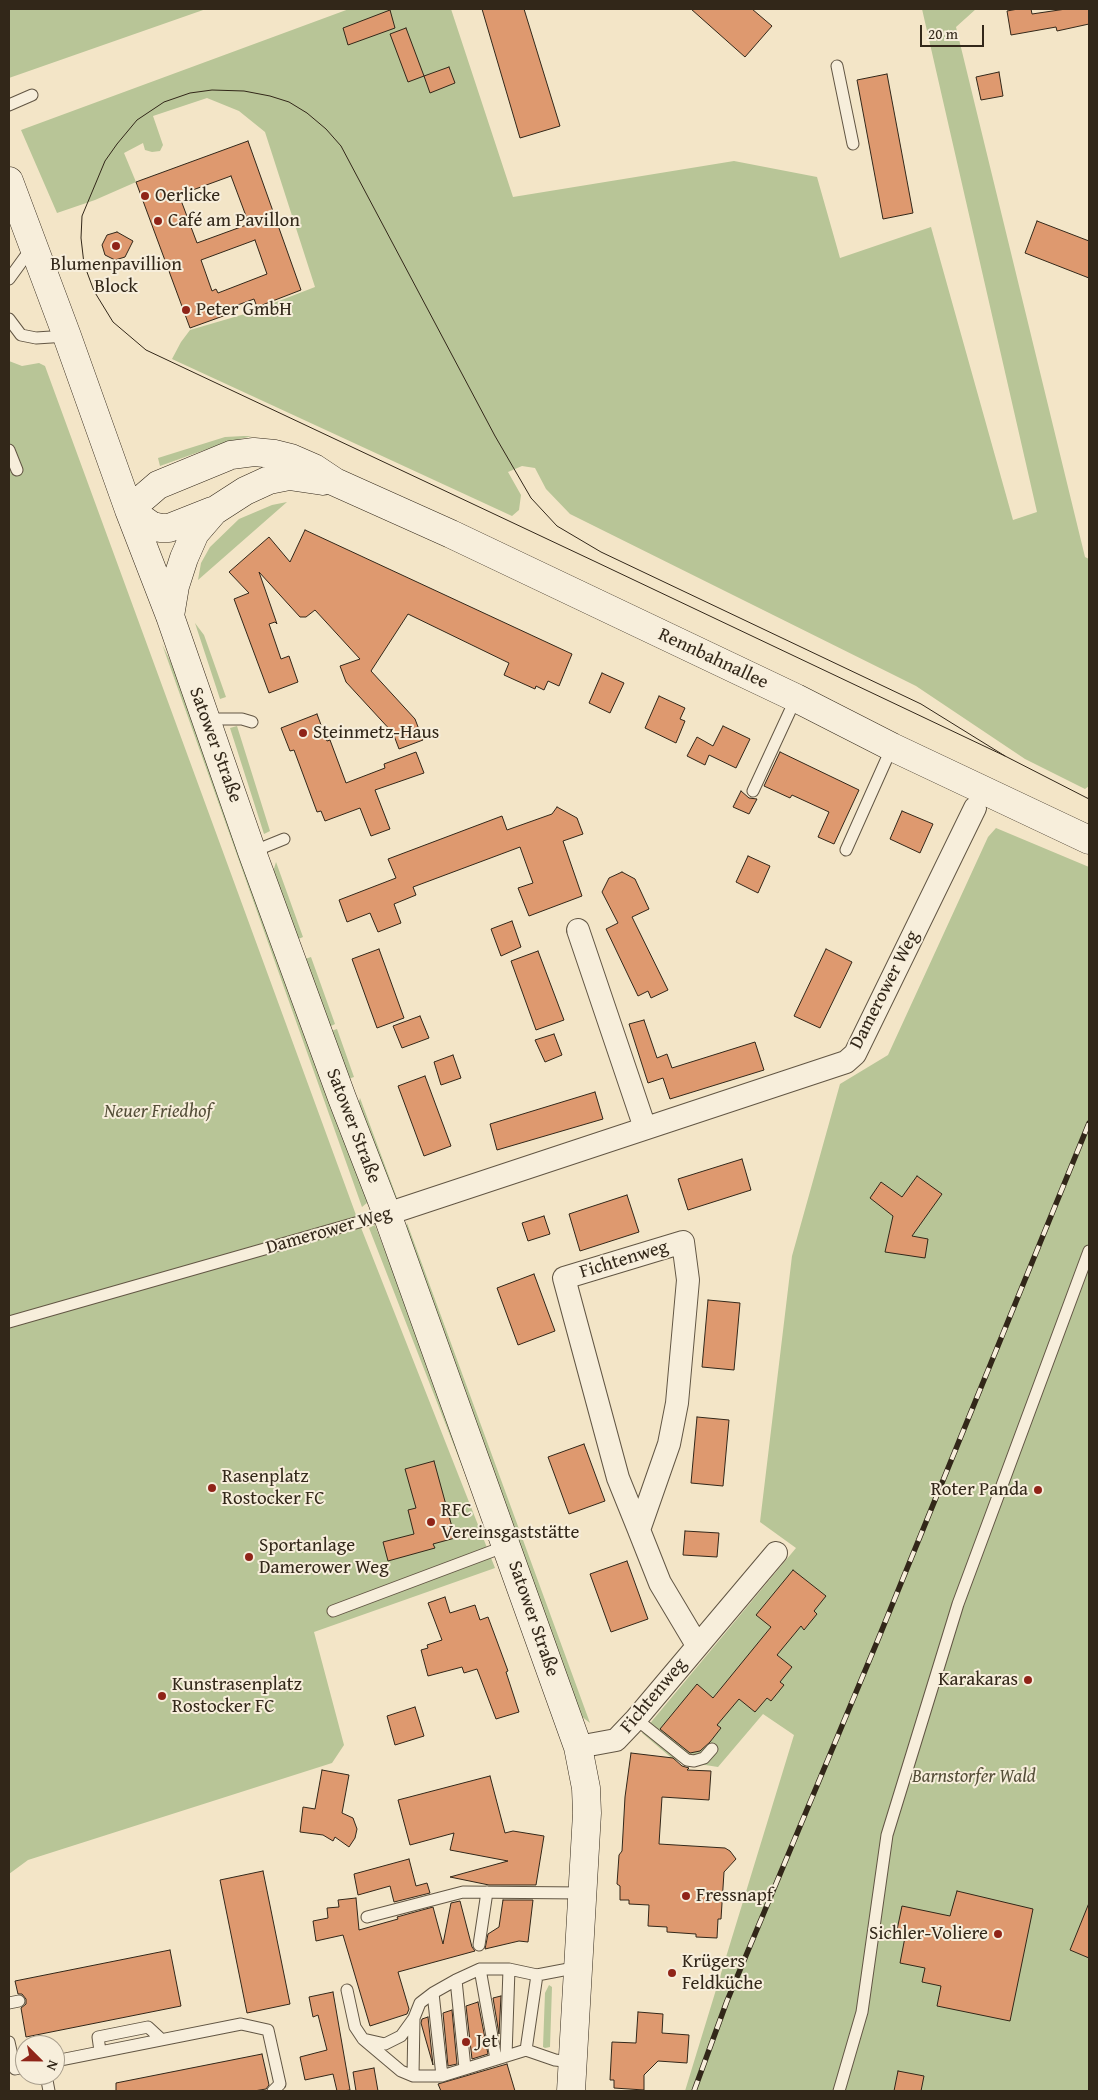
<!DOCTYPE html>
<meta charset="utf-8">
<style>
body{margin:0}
#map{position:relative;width:1098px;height:2100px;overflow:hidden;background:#f3e5c7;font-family:"Gentium Book Plus",serif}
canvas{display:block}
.frame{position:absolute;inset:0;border:10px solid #322719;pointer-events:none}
.north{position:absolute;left:15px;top:2035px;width:50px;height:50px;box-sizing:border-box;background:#f7eedb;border:1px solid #a89e8d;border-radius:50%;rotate:113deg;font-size:14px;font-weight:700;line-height:20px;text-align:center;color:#322719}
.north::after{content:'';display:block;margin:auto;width:18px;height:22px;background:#8f2418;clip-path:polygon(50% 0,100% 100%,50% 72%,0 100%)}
.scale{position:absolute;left:920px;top:25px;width:64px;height:22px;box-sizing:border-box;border:2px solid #322719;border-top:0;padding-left:6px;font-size:15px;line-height:18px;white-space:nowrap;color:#322719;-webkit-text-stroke:4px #f7eedb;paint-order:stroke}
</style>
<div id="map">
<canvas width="1098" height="2100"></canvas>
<div class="frame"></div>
<div class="north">N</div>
<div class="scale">20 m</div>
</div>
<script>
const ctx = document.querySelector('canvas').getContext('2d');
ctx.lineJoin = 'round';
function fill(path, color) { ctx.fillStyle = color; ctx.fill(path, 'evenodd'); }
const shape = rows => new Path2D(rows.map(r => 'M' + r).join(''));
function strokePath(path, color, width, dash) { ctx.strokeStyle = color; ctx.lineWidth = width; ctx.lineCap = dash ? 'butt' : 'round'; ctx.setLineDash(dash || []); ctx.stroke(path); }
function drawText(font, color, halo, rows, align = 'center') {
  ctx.font = font + ' "Gentium Book Plus",serif'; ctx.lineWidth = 4; ctx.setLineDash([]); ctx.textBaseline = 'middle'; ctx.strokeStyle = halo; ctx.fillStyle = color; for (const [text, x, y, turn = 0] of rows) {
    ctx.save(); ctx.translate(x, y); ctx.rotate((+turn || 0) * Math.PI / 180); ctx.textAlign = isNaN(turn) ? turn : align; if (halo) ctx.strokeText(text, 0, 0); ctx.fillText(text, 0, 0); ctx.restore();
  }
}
fill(shape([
 [9,9,206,9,9,78],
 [349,9,451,9,513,197,734,161,817,177,840,258,931,227,1013,520,1037,512,922,9,976,9,956,27,1085,557,1089,559,1089,786,1085,789,1025,759,916,686,570,514,546,489,535,468,522,466,508,472,521,495,519,510,512,516,172,359,181,342,190,330,248,313,315,287,265,132,239,111,207,98,153,116,163,145,160,151,152,152,145,150,143,143,124,153,136,182,95,200,57,213,21,130],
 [9,361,22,366,39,363,45,366,356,1215,495,1568,314,1632,344,1745,332,1763,28,1860,9,1874],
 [244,436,252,436,224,443,160,466,158,458,225,437],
 [287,502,198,580,201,563,210,547,239,519,272,505],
 [195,623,204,635,226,697,220,699],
 [162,644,190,702,368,1202,362,1207],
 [237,726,270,831,264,834,230,728],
 [996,828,1089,867,1089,2091,685,2091,794,1735,763,1714,718,1767,674,1760,642,1733,796,1548,760,1522,792,1256,840,1084,888,1055,988,837],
 [276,862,303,937,296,940,273,872],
 [311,957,335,1024,329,1027,305,959],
 [337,1029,354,1077,348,1079,331,1031],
 [360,1098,397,1198,391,1196,358,1105],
 [407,1223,590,1723,581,1716,405,1232],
 [375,1225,492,1529,490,1538,369,1228],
 [549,1985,552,1987,550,2047,545,2048,543,2047,545,1993]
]), '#b8c597');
const building = shape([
 [482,9,524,9,560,126,520,138,482,9],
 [691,9,752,9,772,26,745,57,691,9],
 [1018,9,1031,9,1032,14,1066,9,1089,9,1089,24,1057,31,1056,27,1011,35,1007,11,1018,9],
 [390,10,395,28,348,45,343,28,390,10],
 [406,28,424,76,408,82,390,34,406,28],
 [449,67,455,83,430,93,424,76,449,67],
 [999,72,1003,96,981,100,976,77,999,72],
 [887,74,913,213,883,219,857,80,887,74],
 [248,141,301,290,257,307,254,299,224,310,226,315,190,328,136,182,248,141],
 [231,176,249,224,197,243,179,195,231,176],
 [255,240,267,274,218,293,216,289,212,291,201,260,255,240],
 [1037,221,1089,241,1089,278,1025,253,1037,221],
 [117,232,133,241,125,257,115,260,105,255,102,245,107,235,117,232],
 [305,530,572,654,559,686,548,681,544,690,536,686,535,689,504,675,509,663,408,614,371,671,415,719,423,740,399,749,393,733,346,682,340,666,360,659,315,610,306,617,300,617,259,572,277,624,275,622,269,624,281,659,289,656,298,682,269,693,234,599,249,593,229,572,269,537,290,562,305,530],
 [602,673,624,683,610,713,589,703,602,673],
 [659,696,685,708,680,719,685,721,676,743,645,728,659,696],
 [317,714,327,741,330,740,346,783,385,768,384,764,416,752,424,773,375,790,390,829,371,836,360,808,325,821,321,811,317,812,294,750,290,751,281,728,317,714],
 [723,726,750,739,736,768,709,755,705,765,687,756,697,737,713,746,723,726],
 [780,752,859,790,834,844,818,837,829,812,792,795,790,798,764,786,780,752],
 [741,791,749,798,757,799,749,814,733,807,741,791],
 [557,807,577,818,583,834,563,841,582,896,529,916,518,888,533,883,520,847,413,887,416,895,394,904,401,923,378,932,370,913,347,922,339,900,396,878,388,859,502,816,507,830,552,814,557,807],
 [902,811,933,824,920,853,890,839,902,811],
 [748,856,770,866,758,893,736,882,748,856],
 [622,872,635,879,649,909,632,917,668,990,651,998,648,991,638,996,606,929,618,923,602,892,609,878,622,872],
 [512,921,521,947,501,956,491,929,512,921],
 [379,949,404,1018,377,1028,352,959,379,949],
 [826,949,852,962,820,1028,794,1016,826,949],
 [538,951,564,1020,536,1030,511,961,538,951],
 [420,1016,429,1038,402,1048,393,1026,420,1016],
 [644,1020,657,1058,667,1054,672,1068,755,1042,764,1070,670,1099,663,1078,648,1083,629,1024,644,1020],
 [554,1034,562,1055,545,1062,535,1040,554,1034],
 [453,1055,461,1078,441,1085,434,1062,453,1055],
 [425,1076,451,1146,424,1156,398,1086,425,1076],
 [595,1092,603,1119,497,1150,490,1124,595,1092],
 [742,1159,751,1190,688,1210,678,1179,742,1159],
 [917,1176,942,1194,912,1236,928,1239,925,1258,885,1252,893,1216,870,1198,881,1182,902,1197,917,1176],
 [627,1195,639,1232,580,1251,569,1214,627,1195],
 [544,1216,550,1234,528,1241,522,1223,544,1216],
 [534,1274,555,1331,518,1345,497,1288,534,1274],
 [708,1300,740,1303,734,1370,702,1367,708,1300],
 [697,1417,729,1420,723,1486,691,1483,697,1417],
 [584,1444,605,1501,569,1514,548,1457,584,1444],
 [434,1461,455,1538,433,1544,435,1548,388,1561,383,1542,414,1534,408,1510,416,1508,405,1469,434,1461],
 [685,1531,719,1533,717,1557,683,1555,685,1531],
 [627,1561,648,1619,611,1632,590,1574,627,1561],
 [793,1570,826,1596,814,1611,817,1614,804,1630,801,1626,777,1655,792,1667,780,1682,784,1685,771,1701,767,1698,755,1712,739,1699,717,1725,721,1728,710,1742,700,1751,690,1753,660,1729,697,1684,713,1698,771,1627,756,1615,793,1570],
 [445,1597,450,1613,475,1605,480,1620,488,1617,508,1671,506,1672,519,1712,496,1719,477,1669,464,1673,462,1667,428,1676,421,1650,428,1648,427,1645,442,1640,428,1603,445,1597],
 [415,1707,424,1736,395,1745,387,1716,415,1707],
 [631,1753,673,1758,682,1766,689,1768,687,1770,711,1771,709,1800,662,1797,659,1844,725,1848,730,1851,736,1859,724,1872,721,1919,718,1919,717,1938,696,1937,696,1934,667,1932,667,1927,648,1926,649,1905,629,1904,629,1900,620,1900,620,1886,617,1884,619,1855,622,1851,625,1797,631,1753],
 [322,1770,349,1775,342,1813,353,1818,357,1829,355,1838,349,1847,335,1837,333,1841,323,1835,300,1832,303,1807,315,1809,322,1770],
 [490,1776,505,1833,513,1831,544,1836,536,1885,489,1885,450,1877,508,1861,450,1850,454,1833,410,1845,398,1800,490,1776],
 [409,1859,416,1886,427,1883,430,1893,394,1902,390,1886,358,1895,354,1874,409,1859],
 [263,1871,290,2004,247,2013,220,1880,263,1871],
 [957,1891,1033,1909,1010,2021,937,2006,941,1986,922,1982,925,1968,900,1963,906,1932,897,1930,902,1906,950,1916,957,1891],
 [356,1898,359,1930,398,1919,397,1917,433,1907,443,1944,451,1903,460,1901,472,1947,475,1951,398,1972,409,2009,407,2014,370,2026,343,1935,316,1941,313,1921,328,1918,327,1908,339,1907,338,1900,356,1898],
 [503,1900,533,1900,528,1942,519,1941,485,1949,488,1934,499,1927,503,1900],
 [1089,1903,1089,1958,1070,1950,1089,1903],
 [170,1950,181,2006,26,2037,21,2008,26,2004,26,1999,22,1994,18,1994,15,1981,170,1950],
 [333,1992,350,2090,343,2091,337,2091,333,2074,305,2080,300,2057,327,2050,318,2015,313,2017,309,1997,333,1992],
 [501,1996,499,2034,493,1998,501,1996],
 [478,2002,488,2054,472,2059,466,2006,478,2002],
 [452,2010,457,2064,448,2066,443,2013,452,2010],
 [638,2012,663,2014,662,2033,689,2035,687,2063,658,2061,644,2075,644,2090,614,2088,614,2080,610,2080,612,2042,636,2043,638,2012],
 [428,2017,433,2065,421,2023,422,2019,428,2017],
 [262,2054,269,2085,266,2089,254,2091,116,2091,116,2083,262,2054],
 [507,2064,515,2091,441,2091,438,2084,507,2064],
 [374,2068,378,2091,356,2091,353,2072,374,2068],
 [898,2071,924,2076,921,2091,894,2091,898,2071]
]);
fill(building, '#de996f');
strokePath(building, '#322719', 1);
const service = shape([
 [837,66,853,144],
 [9,105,32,95],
 [9,279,33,246],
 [9,319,21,335,36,338,67,336],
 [9,450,17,470],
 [206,719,242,719,252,722],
 [753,791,796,698],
 [846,850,892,747],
 [252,852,284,839],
 [9,1322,387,1214],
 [333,1611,506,1546],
 [636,1719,687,1760,694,1761,704,1758,712,1749],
 [367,1917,463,1892,583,1893],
 [479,1945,487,1892],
 [480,1969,496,2059],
 [456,1980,465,2068],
 [347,1990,355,2027,363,2039,385,2044,401,2036,414,2018],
 [433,1993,442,2076],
 [9,2003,19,2001],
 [363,2039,401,2071,413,2076,442,2076,526,2050,555,2060,573,2062],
 [9,2042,15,2069,25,2067],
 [526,2050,537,1975],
 [100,2051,98,2037,148,2027,161,2039],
 [506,2056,509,1969],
 [55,2061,241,2024,268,2030,280,2084,273,2091],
 [46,2075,49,2091],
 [413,2076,414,2018,420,2003,433,1993,456,1980,480,1969,509,1969,537,1975,579,1967],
 [839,2091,862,2012,887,1835,958,1604,1089,1251]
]);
const minor = shape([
 [578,930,645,1128],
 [387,1214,846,1062,855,1054,975,808],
 [639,1530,618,1478,564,1278,683,1242,688,1280,677,1403,669,1444,639,1530,660,1583,697,1645],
 [578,1747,616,1740,636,1719,776,1553]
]);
const secondary = shape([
 [9,181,67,336,129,510,170,616,252,852,342,1098,387,1214,578,1747,586,1788,587,1813,571,2091],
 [129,510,158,485,231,455,254,452,275,454,291,458,314,468,335,482,451,534,796,698,892,747,1089,840],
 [129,510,152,526,161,528,169,528,212,511],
 [170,616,175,586,184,558,195,533,214,511,245,491,269,480,289,476,323,481]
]);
strokePath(service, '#625644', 13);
strokePath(minor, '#625644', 24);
strokePath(secondary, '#322719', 29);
strokePath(service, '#f7eedb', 11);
strokePath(minor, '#f7eedb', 22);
strokePath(secondary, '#f7eedb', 28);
strokePath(shape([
 [1005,756,921,704,601,552,557,526,531,498,495,436,341,146,326,129,307,113,289,102,270,96,244,91,212,90,190,93,164,102,137,120,117,144,105,161,82,216,81,238,84,264,94,291,113,322,146,350,596,562,1005,756,1089,799]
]), '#322719', 1);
const rail = shape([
 [694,2091,727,2001,877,1642,1089,1123]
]);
strokePath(rail, '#322719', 5.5);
strokePath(rail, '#f7eedb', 4, [11]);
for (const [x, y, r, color] of [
 [145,196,5,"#8f2418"],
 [158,221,5,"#8f2418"],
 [116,246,5,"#8f2418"],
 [186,310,5,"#8f2418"],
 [303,733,5,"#8f2418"],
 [212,1488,5,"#8f2418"],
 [1038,1490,5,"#8f2418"],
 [431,1522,5,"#8f2418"],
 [249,1557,5,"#8f2418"],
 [1028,1680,5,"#8f2418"],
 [162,1696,5,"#8f2418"],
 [686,1896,5,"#8f2418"],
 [998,1934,5,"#8f2418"],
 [672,1973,5,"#8f2418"],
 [466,2042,5,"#8f2418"]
]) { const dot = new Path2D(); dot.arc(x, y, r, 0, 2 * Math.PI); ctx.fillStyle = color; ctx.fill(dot); strokePath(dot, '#f7eedb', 2); }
drawText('19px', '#322719', '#f7eedb', [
 ["Oerlicke",155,196],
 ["Café am Pavillon",168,221],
 ["Blumenpavillion",116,265,"center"],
 ["Block",116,287,"center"],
 ["Peter GmbH",196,310],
 ["Steinmetz-Haus",313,733],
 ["Rasenplatz",222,1477],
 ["Rostocker FC",222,1499],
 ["Roter Panda",1028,1490,"right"],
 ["RFC",441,1511],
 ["Vereinsgaststätte",441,1533],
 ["Sportanlage",259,1546],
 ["Damerower Weg",259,1568],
 ["Karakaras",1018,1680,"right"],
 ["Kunstrasenplatz",172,1685],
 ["Rostocker FC",172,1707],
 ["Fressnapf",696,1896],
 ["Sichler-Voliere",988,1934,"right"],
 ["Krügers",682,1962],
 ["Feldküche",682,1984],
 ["Jet",476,2042]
], 'left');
drawText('19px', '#322719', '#f7eedb', [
 ["Rennbahnallee",713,659,25],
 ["Satower Straße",215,745,70],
 ["Damerower Weg",885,990,-63],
 ["Satower Straße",353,1126,69],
 ["Damerower Weg",329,1231,-16],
 ["Fichtenweg",624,1260,-17],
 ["Satower Straße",533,1619,71],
 ["Fichtenweg",654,1696,-50]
]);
drawText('italic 19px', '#544e38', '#f7eedb', [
 ["Neuer Friedhof",158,1112],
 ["Barnstorfer Wald",974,1777]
]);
</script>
